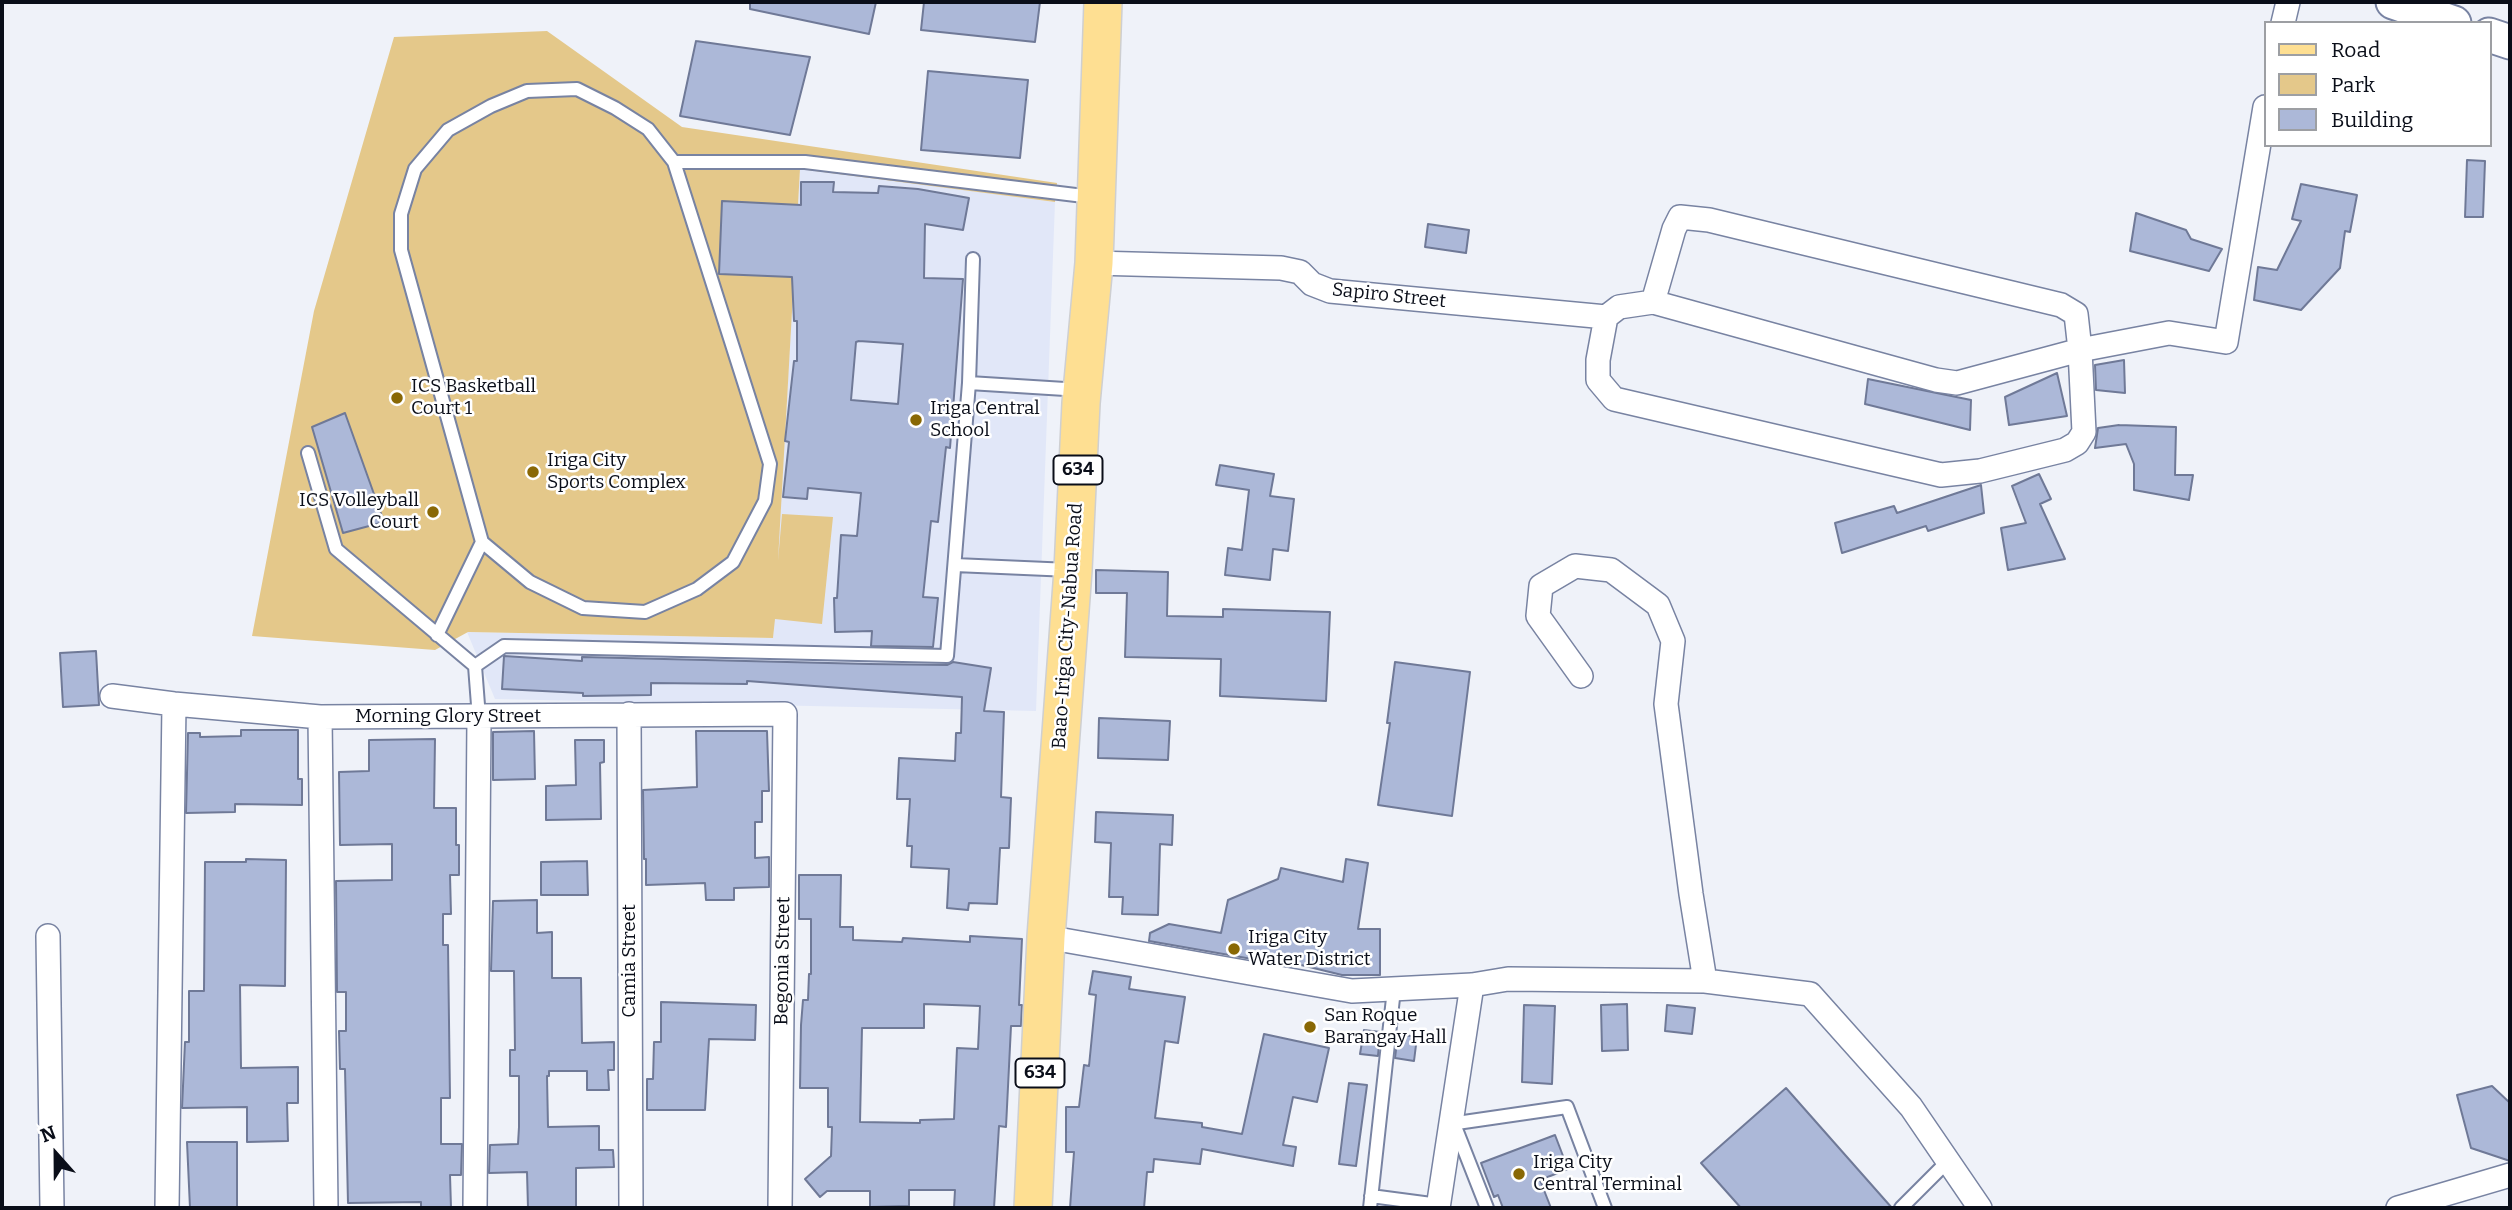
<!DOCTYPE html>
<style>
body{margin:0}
#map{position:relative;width:2512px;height:1210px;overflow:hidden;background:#eff2f9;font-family:Bitter,serif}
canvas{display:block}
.frame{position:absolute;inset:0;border:4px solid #0a0e19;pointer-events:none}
.legend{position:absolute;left:2264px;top:21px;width:228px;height:126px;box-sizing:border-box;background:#fff;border:2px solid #9d9fa3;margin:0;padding:9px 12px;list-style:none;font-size:21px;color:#0a0e19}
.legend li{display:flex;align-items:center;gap:14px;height:35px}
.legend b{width:35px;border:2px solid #9d9fa3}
.north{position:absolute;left:21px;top:1119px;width:70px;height:70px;-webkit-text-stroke:5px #fff;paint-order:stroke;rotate:339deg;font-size:19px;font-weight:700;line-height:28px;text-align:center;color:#0a0e19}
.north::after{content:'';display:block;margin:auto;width:24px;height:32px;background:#0a0e19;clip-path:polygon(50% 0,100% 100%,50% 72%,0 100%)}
</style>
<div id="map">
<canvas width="2512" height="1210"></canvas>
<div class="frame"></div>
<ul class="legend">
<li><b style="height:9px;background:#fedf92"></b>Road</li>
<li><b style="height:19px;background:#e4c88a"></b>Park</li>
<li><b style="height:19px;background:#acb8d8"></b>Building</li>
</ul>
<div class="north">N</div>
</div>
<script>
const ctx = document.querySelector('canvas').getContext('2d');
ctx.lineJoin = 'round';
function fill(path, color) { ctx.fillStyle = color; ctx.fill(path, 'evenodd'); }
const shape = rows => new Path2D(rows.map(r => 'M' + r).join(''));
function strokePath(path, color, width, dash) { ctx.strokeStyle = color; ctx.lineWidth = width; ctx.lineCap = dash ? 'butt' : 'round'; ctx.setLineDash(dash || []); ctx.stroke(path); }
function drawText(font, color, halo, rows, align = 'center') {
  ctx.font = font + ' Bitter,serif'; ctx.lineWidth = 5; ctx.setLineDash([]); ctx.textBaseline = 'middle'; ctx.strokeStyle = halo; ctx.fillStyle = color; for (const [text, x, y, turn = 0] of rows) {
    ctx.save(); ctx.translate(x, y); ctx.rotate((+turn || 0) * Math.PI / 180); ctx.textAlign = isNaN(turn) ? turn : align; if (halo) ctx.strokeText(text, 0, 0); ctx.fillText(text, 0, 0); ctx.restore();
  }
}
fill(shape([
 [800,168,1055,202,1036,711,495,699,467,632,773,638]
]), '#e1e7f8');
fill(shape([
 [547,31,682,127,1057,183,1055,202,800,169,778,561,782,514,833,517,822,624,775,619,773,638,468,632,435,650,252,636,314,311,394,37]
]), '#e4c88a');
const building = shape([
 [750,2,876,2,869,34,750,9,750,2],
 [924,2,1040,2,1035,42,921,30,924,2],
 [696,41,810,57,790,135,680,116,696,41],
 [928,71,1028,80,1020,158,921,150,928,71],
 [2467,160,2485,161,2483,217,2465,217,2467,160],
 [801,182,834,182,833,192,878,193,879,186,918,189,969,198,963,230,925,224,924,278,963,279,950,448,946,447,938,522,931,521,923,597,938,598,933,647,871,646,872,631,835,632,834,598,837,598,841,535,857,536,861,493,808,488,807,499,783,497,789,442,785,441,794,361,797,361,797,321,794,321,792,277,719,274,722,201,801,205,801,182],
 [859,341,903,344,898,404,851,400,856,342,859,341],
 [2301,184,2357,195,2350,232,2345,231,2340,268,2301,310,2254,300,2258,267,2277,270,2301,221,2292,219,2301,184],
 [2136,213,2186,230,2191,239,2222,249,2209,271,2130,251,2136,213],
 [1428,224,1469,230,1466,253,1425,247,1428,224],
 [2124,360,2125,393,2096,390,2095,365,2124,360],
 [2057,373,2067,416,2009,425,2005,397,2057,373],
 [1868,379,1971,400,1970,430,1865,404,1868,379],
 [345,413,384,522,343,533,312,427,345,413],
 [2119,425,2176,427,2175,475,2193,475,2189,500,2134,490,2134,464,2126,444,2095,448,2098,428,2119,425],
 [1220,465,1274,474,1270,496,1294,499,1288,551,1273,549,1270,580,1225,575,1228,548,1242,550,1249,490,1216,485,1220,465],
 [2039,474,2051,499,2040,504,2065,559,2008,570,2001,528,2026,523,2012,486,2039,474],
 [1981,485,1984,513,1928,531,1926,526,1842,553,1835,523,1894,506,1897,513,1981,485],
 [1096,570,1168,572,1167,616,1223,617,1223,609,1330,612,1326,701,1220,696,1221,659,1125,657,1127,593,1096,593,1096,570],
 [96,651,99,705,63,707,60,653,96,651],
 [504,656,582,661,582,657,869,664,947,665,953,662,991,668,984,711,1004,712,1001,797,1011,798,1009,848,1000,848,997,904,969,903,968,910,947,908,949,869,911,867,912,846,907,846,910,799,897,799,899,758,955,761,956,733,961,733,962,697,747,681,747,684,651,683,651,695,583,696,583,693,502,689,504,656],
 [1395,662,1470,672,1452,816,1378,805,1390,723,1387,723,1395,662],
 [1099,718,1170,721,1168,760,1098,758,1099,718],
 [241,730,298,730,298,779,302,779,302,805,235,804,235,812,186,813,188,733,200,733,200,737,241,736,241,730],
 [534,731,535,779,493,780,493,732,534,731],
 [696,731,767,731,769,791,762,791,762,822,755,822,755,858,769,857,769,887,734,888,734,900,706,900,705,883,646,885,646,859,644,859,643,790,697,787,696,731],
 [435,739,434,808,456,808,456,845,459,845,459,875,450,875,451,914,443,914,443,945,448,945,450,1098,441,1098,441,1144,462,1144,461,1175,450,1175,451,1208,421,1208,421,1202,348,1203,345,1069,340,1069,339,1031,346,1031,346,992,337,992,336,881,392,880,392,844,340,845,339,772,369,771,369,740,435,739],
 [575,740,604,740,604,762,600,763,601,819,546,820,546,786,576,785,575,740],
 [1096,812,1173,815,1172,845,1160,844,1158,915,1122,914,1123,897,1109,897,1111,843,1095,842,1096,812],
 [246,859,286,860,285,986,240,985,241,1068,298,1067,298,1103,287,1103,288,1141,247,1142,247,1107,182,1108,185,1042,189,1042,189,991,204,991,205,862,246,862,246,859],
 [1346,859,1368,863,1358,929,1380,929,1380,975,1342,975,1293,963,1292,966,1149,941,1150,933,1169,924,1221,933,1228,900,1278,879,1281,868,1343,882,1346,859],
 [587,861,588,895,541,895,541,862,587,861],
 [799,875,841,875,840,927,853,927,853,940,902,942,903,938,970,942,970,936,1022,939,1019,1005,1022,1005,1021,1026,1011,1026,1006,1127,999,1126,994,1208,954,1208,955,1190,909,1190,909,1206,870,1207,870,1191,827,1191,820,1197,805,1179,831,1156,832,1127,828,1127,828,1088,800,1088,801,1025,803,1000,808,1000,809,974,811,974,811,919,799,919,799,875],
 [924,1004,980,1006,978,1049,957,1048,954,1119,920,1120,920,1123,860,1122,862,1028,924,1028,924,1004],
 [537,900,537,933,552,932,552,978,581,978,582,1043,614,1042,614,1070,608,1070,609,1090,587,1090,587,1071,549,1071,549,1076,547,1076,548,1127,599,1126,599,1150,613,1150,614,1167,576,1168,576,1208,528,1208,527,1172,489,1173,490,1145,518,1144,519,1127,519,1076,510,1076,510,1050,515,1050,514,971,491,971,493,901,537,900],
 [1093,971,1131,977,1129,989,1185,997,1178,1043,1165,1041,1155,1118,1202,1123,1202,1127,1242,1134,1264,1034,1329,1048,1317,1102,1293,1097,1283,1145,1296,1147,1293,1166,1202,1149,1200,1164,1154,1159,1153,1172,1147,1172,1144,1208,1070,1208,1074,1152,1066,1152,1066,1107,1079,1107,1084,1065,1089,1066,1096,995,1089,994,1093,971],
 [661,1002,756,1005,755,1040,709,1039,705,1110,647,1110,647,1079,653,1079,654,1042,661,1042,661,1002],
 [1627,1004,1628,1050,1602,1051,1601,1005,1627,1004],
 [1524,1005,1555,1006,1552,1084,1522,1082,1524,1005],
 [1667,1005,1695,1008,1692,1034,1665,1031,1667,1005],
 [1364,1030,1380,1032,1378,1056,1360,1054,1364,1030],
 [1398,1034,1417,1037,1414,1061,1395,1058,1398,1034],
 [1349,1083,1367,1085,1356,1166,1339,1164,1349,1083],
 [2492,1086,2510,1103,2510,1161,2471,1148,2457,1095,2492,1086],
 [1786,1088,1892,1208,1741,1208,1701,1163,1786,1088],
 [1555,1135,1568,1169,1540,1180,1551,1208,1503,1208,1498,1195,1494,1197,1481,1163,1555,1135],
 [187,1142,237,1142,237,1208,190,1208,187,1142]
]);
fill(building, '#acb8d8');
strokePath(building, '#6f7997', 2);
const lane = shape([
 [674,162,805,162,1092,197],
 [969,383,1081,390],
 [308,453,336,549,475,666],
 [955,565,1070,570],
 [437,635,482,542,401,250,401,214,415,169,448,130,491,106,527,91,577,89,615,108,648,129,674,162,770,464,765,501,733,562,697,589,645,612,583,608,530,582,482,542],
 [479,718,475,666,504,646,947,656,969,383,973,259],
 [1450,1124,1567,1107,1605,1208],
 [1454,1124,1487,1208],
 [1371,1196,1439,1205],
 [1370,1208,1394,989],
 [1901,1208,1948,1161]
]);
const street = shape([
 [2283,23,2288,2],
 [1094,263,1281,268,1300,272,1312,284,1330,291,1606,317],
 [1653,302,1674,229,1680,217,1709,220,2061,305,2076,314,2080,350,2084,432,2077,443,2065,450,1980,471,1941,475,1614,399,1598,380,1598,360,1606,317,1619,307,1653,302,1936,380,1957,383,2080,350,2169,333,2226,342,2265,107],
 [1581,676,1538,616,1541,586,1575,566,1611,570,1658,605,1673,641,1666,704,1691,894,1705,981],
 [112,696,174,704,320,717,785,714,780,1208],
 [629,714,631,1208],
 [320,717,326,1208],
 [48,936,52,1208],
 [1046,937,1352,991,1472,985,1508,979,1705,981,1810,994,1911,1107,1980,1208],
 [167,1208,174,704],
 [475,1208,479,718],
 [1438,1208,1472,985],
 [2398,1208,2510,1175]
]);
const secondary = shape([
 [2393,2,2454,23],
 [2489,35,2510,42]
]);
const primary = shape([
 [1033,1208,1046,937,1073,570,1081,403,1094,263,1103,2]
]);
strokePath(lane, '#7883a2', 16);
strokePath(street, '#7883a2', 26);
strokePath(secondary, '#7883a2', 37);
strokePath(primary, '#cecfd1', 40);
strokePath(lane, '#fff', 12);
strokePath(street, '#fff', 23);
strokePath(secondary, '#fff', 33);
strokePath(primary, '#fedf92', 37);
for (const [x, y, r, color] of [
 [397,398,7,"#896805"],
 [916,420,7,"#896805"],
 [533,472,7,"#896805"],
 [433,512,7,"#896805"],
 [1234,949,7,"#896805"],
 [1310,1027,7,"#896805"],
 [1519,1174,7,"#896805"]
]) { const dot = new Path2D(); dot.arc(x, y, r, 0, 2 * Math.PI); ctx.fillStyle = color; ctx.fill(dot); strokePath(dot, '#fff', 2.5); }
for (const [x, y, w] of [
 [1078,470,49],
 [1040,1073,49]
]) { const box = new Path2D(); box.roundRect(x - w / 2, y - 14.5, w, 29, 5); ctx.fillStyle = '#fff'; ctx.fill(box); strokePath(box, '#0a0e19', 2); }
drawText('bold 18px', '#0a0e19', null, [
 ["634",1078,470],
 ["634",1040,1073]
]);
drawText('19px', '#0a0e19', '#fff', [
 ["Sapiro Street",1389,296,6],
 ["Baao-Iriga City-Nabua Road",1068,626,-86],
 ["Morning Glory Street",448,717],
 ["Camia Street",630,961,-90],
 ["Begonia Street",783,961,-89]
]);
drawText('19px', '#0a0e19', '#fff', [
 ["ICS Basketball",411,387],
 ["Court 1",411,409],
 ["Iriga Central",930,409],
 ["School",930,431],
 ["Iriga City",547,461],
 ["Sports Complex",547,483],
 ["ICS Volleyball",419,501,"right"],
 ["Court",419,523,"right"],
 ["Iriga City",1248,938],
 ["Water District",1248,960],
 ["San Roque",1324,1016],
 ["Barangay Hall",1324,1038],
 ["Iriga City",1533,1163],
 ["Central Terminal",1533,1185]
], 'left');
</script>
